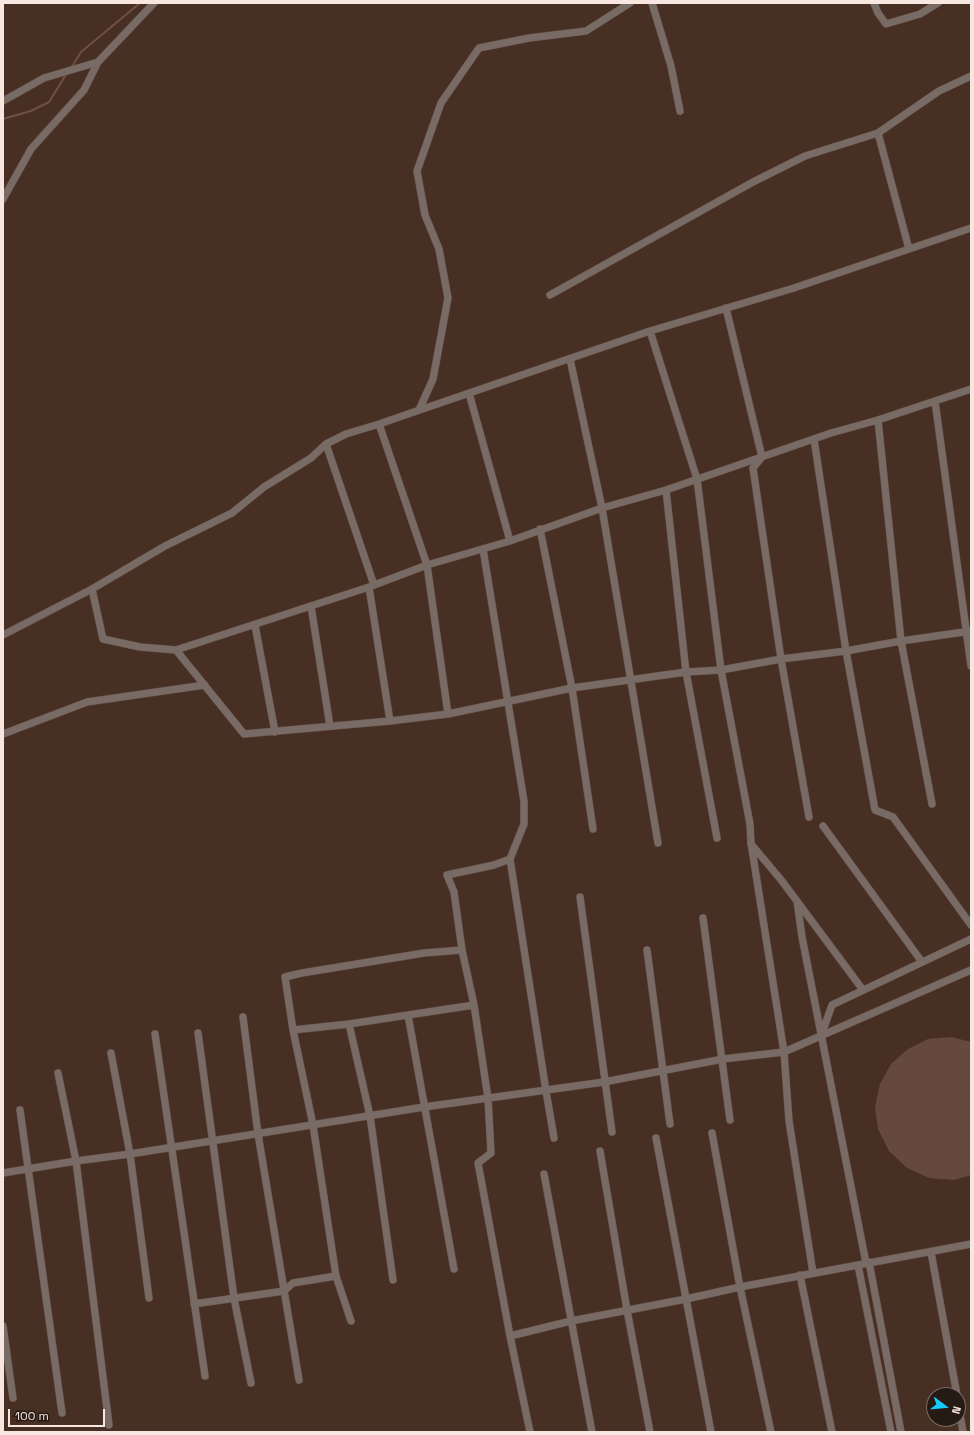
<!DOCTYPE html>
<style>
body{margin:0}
#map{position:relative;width:974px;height:1435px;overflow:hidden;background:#482f24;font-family:"Space Grotesk",sans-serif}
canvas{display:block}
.frame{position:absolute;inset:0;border:4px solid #f8e7e0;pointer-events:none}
.north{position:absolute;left:926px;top:1387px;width:40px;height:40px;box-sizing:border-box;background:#261a15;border:1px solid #7a6c66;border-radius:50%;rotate:106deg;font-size:11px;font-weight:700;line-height:16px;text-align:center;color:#f8e7e0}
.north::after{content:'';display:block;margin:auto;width:14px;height:18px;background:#15cafb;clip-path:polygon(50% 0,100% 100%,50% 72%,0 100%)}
.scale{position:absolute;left:8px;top:1409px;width:97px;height:18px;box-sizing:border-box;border:2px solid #f8e7e0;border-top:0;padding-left:5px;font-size:12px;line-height:14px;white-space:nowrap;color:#f8e7e0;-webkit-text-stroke:3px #261a15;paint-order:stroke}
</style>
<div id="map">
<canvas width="974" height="1435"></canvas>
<div class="frame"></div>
<div class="north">N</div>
<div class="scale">100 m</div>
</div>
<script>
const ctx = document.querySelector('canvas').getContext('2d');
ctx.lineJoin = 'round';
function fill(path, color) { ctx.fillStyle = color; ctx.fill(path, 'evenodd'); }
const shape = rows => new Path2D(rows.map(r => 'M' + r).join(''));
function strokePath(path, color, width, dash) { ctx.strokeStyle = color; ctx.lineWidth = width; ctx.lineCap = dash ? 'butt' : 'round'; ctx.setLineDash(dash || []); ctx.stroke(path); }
fill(shape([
 [951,1037,971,1042,971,1175,954,1180,929,1178,907,1168,889,1151,878,1129,875,1107,880,1084,891,1064,908,1049,928,1039]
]), '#65493e');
strokePath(shape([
 [71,68,81,52,140,3],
 [3,119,31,111,49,102,67,73]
]), '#705043', 2);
const minor = shape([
 [652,3,671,66,680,111],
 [874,3,878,13,886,24,920,14,938,3],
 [3,101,44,78,98,62,154,3],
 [878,133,909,249],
 [3,199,31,149,84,90,98,62],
 [550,295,753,182,805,156,878,133,939,91,971,76],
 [726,308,762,457,753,468,781,659,809,817],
 [650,331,697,479,721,670,750,824,751,843,784,1052,789,1121,813,1273],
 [570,359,602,508,658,843],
 [469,393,510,541],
 [935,401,971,666],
 [419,410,433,379,448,298,439,249,425,215,417,171,441,103,479,48,529,38,586,31,630,3],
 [878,420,901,641,932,804],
 [379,424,427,565,448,714],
 [814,439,846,651,875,810,893,817,971,925],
 [326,444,374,585],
 [666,490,686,672,717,838],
 [540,529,572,688,593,829],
 [483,549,524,801,524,824,510,859,546,1091,554,1138],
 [369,587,390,721],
 [92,589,103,639,140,647,176,650,369,587,427,565,510,541,602,508,666,490,831,433,878,420,971,389],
 [311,606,330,726],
 [255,625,275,732],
 [3,635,92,589,165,546,232,513,264,487,311,458,326,444,346,434,379,424,650,331,794,288,971,228],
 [176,650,244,734,390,721,448,714,572,688,686,672,721,670,781,659,846,651,901,641,971,631],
 [3,734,87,702,205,685],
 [823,826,922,962],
 [751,844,782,881,863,990],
 [510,859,494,865,447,875,454,892,462,950,474,1005,488,1098,491,1153,478,1163,510,1336,530,1432],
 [580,897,612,1132],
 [797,901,802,937,866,1263],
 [703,918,730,1120],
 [647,950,670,1124],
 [408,1015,454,1269],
 [243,1017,258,1134,299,1380],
 [349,1024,370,1116,393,1280],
 [293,1030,349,1024,474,1005],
 [198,1033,234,1298,251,1383],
 [822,1033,832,1005,971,939],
 [155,1034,205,1376],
 [111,1053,130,1154,149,1298],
 [58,1073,76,1161,109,1425],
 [20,1110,62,1413],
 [712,1133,740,1287,771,1432],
 [656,1138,711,1432],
 [600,1151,627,1310,650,1432],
 [3,1173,76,1161,130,1154,424,1107,604,1082,723,1059,784,1052,971,970],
 [544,1174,592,1432],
 [931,1252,957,1395],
 [869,1262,901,1432],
 [858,1265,891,1432],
 [800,1275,832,1432],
 [194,1304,284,1291,293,1283,336,1276],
 [351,1321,336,1276,313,1125,293,1030,285,977,302,973,424,953,462,950],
 [3,1326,13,1398],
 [510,1336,571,1321,686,1299,740,1287,971,1244],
 [958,1403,963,1432]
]);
strokePath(minor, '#644c42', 8);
strokePath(minor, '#786b65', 7);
</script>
